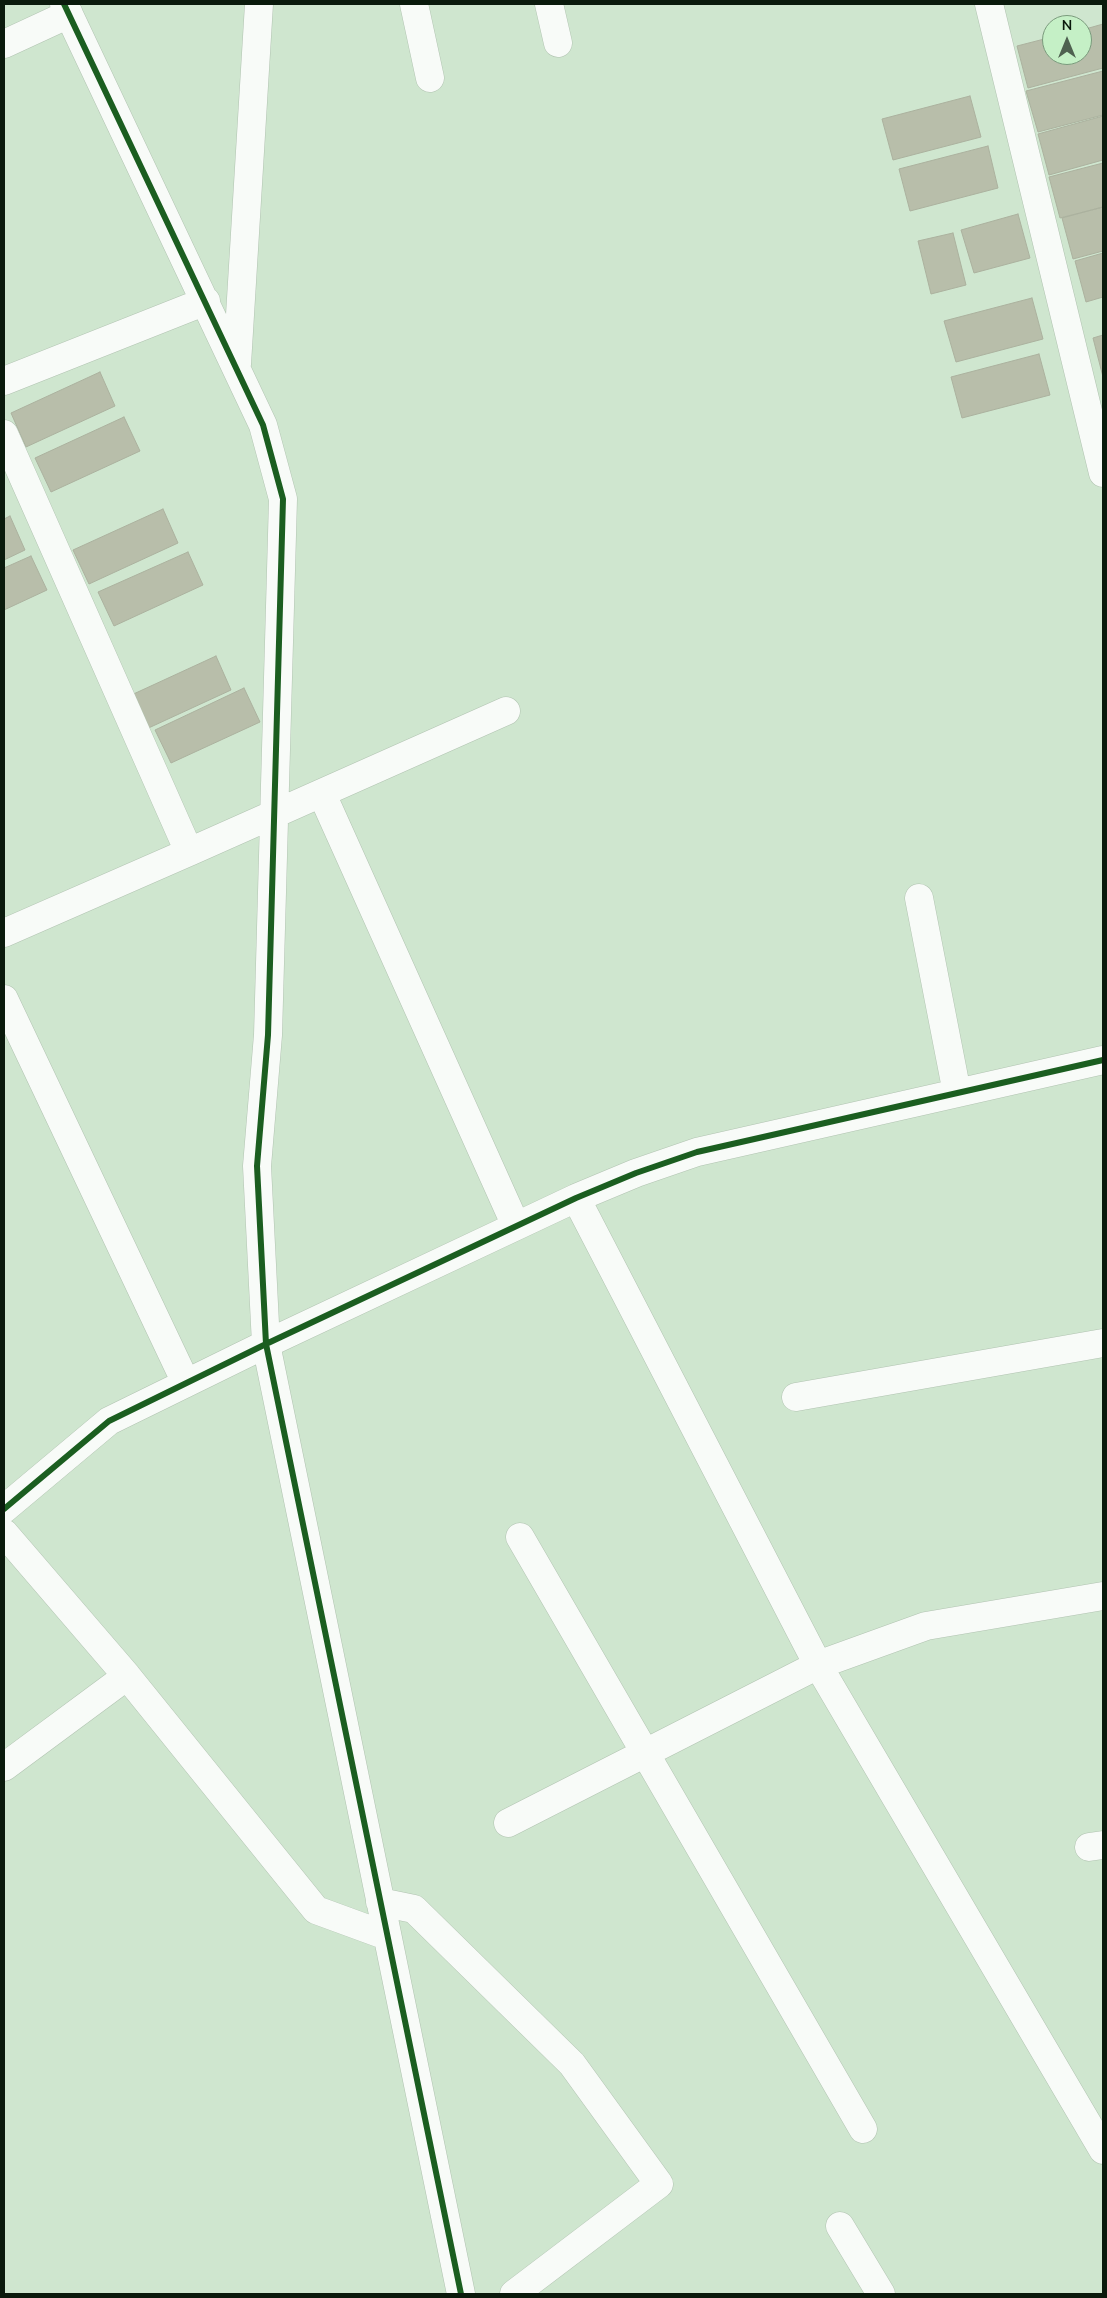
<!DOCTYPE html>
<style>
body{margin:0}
#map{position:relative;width:1107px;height:2298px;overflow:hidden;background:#cfe6cf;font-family:"Nunito Sans",sans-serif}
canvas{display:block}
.frame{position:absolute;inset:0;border:5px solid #0a1a0c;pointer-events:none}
.north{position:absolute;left:1042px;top:15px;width:50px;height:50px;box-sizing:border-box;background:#c5f0c6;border:1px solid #7a9a7c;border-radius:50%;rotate:0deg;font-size:14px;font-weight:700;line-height:20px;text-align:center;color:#0a1a0c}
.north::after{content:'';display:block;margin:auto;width:18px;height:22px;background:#4f6150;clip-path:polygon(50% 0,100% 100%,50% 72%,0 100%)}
</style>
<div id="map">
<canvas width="1107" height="2298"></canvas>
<div class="frame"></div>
<div class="north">N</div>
</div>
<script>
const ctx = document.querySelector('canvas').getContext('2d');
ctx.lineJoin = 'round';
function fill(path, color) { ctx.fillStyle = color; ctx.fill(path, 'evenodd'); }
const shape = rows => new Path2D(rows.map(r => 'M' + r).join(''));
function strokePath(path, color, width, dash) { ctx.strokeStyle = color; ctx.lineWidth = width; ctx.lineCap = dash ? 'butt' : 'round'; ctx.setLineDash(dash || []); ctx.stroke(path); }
const building = shape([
 [1103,24,1103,68,1028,88,1017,46,1052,37,1052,55,1082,55,1082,30,1103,24],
 [1103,71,1103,115,1038,132,1026,91,1103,71],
 [970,96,981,137,893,160,882,119,970,96],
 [1103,116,1103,160,1049,175,1038,134,1103,116],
 [988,146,998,188,910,211,899,169,988,146],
 [1103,163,1103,207,1060,218,1049,177,1103,163],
 [1103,207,1103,251,1073,259,1062,218,1103,207],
 [1018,214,1030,258,974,273,961,230,1018,214],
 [953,233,966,285,931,294,918,241,953,233],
 [1103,253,1103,297,1086,302,1075,261,1103,253],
 [1032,298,1043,339,956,362,944,321,1032,298],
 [1103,335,1103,377,1093,338,1103,335],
 [1039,354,1050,395,962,418,951,377,1039,354],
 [100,372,115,406,26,447,11,413,100,372],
 [124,417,140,451,51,492,35,458,124,417],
 [163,509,178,543,89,584,73,550,163,509],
 [10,516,25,550,4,560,4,519,10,516],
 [188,552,203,585,114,626,98,592,188,552],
 [31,556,47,590,4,610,4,568,31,556],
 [216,656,231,690,142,731,127,697,216,656],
 [244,688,260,722,171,763,155,730,244,688]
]);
fill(building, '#b8beaa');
strokePath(building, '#abb19e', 1);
const minor = shape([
 [64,4,263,425,283,499,268,1035,257,1166,266,1344,461,2294],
 [414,4,430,78],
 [549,4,558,43],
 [989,4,1103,473],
 [4,44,69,14],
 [237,364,259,4],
 [4,381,206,301],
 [4,434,189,852,4,933],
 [322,794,516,1226],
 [189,852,506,711],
 [919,898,957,1093],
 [4,999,186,1383],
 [576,1198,818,1665,1103,2150],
 [796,1397,1103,1343],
 [4,1509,109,1421,266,1344,576,1198,636,1173,697,1152,1103,1060],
 [4,1533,127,1676,316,1910,387,1936],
 [520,1537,863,2129],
 [4,1767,127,1676],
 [508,1823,818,1665,926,1626,1103,1596],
 [1089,1847,1103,1845],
 [380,1902,414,1909,572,2064,659,2184,514,2294],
 [840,2226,881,2294]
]);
strokePath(minor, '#b1c3b1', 29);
strokePath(minor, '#f8fbf8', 28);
strokePath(shape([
 [64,4,263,425,283,499,268,1035,257,1166,266,1344,461,2294],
 [4,1509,109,1421,266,1344,576,1198,636,1173,697,1152,1103,1060]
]), '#1b5e20', 6);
</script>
